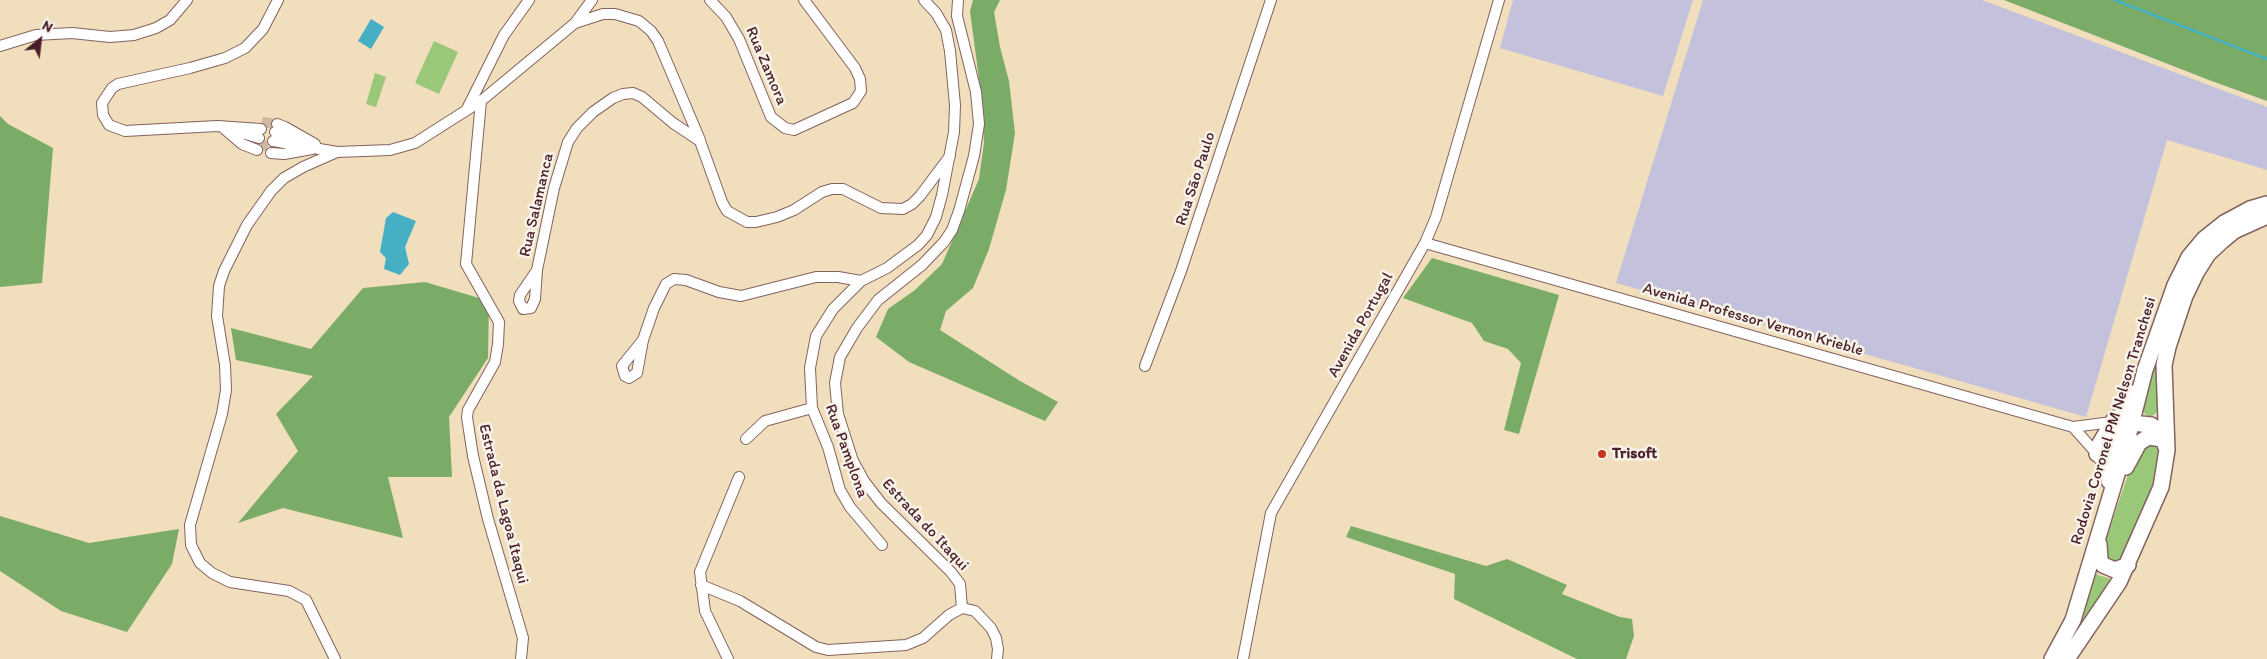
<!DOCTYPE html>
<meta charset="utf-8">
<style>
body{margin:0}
#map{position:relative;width:2267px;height:659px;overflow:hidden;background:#f0debd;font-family:Itim,sans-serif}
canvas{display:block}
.north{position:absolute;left:15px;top:15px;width:50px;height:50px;-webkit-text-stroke:4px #f7f3e8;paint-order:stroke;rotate:29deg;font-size:14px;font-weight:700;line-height:20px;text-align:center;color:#4a1f2b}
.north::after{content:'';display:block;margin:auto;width:18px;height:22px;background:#4a1f2b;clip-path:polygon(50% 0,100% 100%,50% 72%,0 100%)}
</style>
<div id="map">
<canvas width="2267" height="659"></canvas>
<div class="north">N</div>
</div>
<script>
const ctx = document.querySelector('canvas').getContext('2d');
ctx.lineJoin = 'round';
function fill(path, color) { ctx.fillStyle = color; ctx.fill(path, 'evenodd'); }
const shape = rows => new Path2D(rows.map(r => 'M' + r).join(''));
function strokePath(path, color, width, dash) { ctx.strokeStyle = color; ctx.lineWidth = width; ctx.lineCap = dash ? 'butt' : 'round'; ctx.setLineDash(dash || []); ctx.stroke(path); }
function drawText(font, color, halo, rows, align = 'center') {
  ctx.font = font + ' Itim,sans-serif'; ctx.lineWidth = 5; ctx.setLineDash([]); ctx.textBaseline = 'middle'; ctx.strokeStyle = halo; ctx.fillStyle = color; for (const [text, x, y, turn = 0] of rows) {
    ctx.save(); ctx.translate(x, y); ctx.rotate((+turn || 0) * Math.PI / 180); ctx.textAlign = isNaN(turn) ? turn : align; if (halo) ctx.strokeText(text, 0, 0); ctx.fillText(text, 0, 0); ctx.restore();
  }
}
fill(shape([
 [1513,0,1693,0,1663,96,1500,48],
 [1703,0,1982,0,2267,107,2267,170,2167,140,2086,417,1616,283]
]), '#c3c1db');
fill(shape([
 [434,41,458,52,439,94,415,83],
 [375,73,386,77,376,107,366,104],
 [2157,352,2158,411,2151,417,2145,414,2142,408],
 [2152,445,2157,448,2161,454,2149,500,2120,561,2108,562,2104,545,2130,469,2141,451,2146,446],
 [2092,570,2098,575,2114,580,2074,642,2075,632]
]), '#98c878');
fill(shape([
 [973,0,1000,0,994,12,1000,47,1009,81,1015,133,1006,190,989,249,973,288,946,311,940,330,1020,381,1058,402,1045,421,909,362,876,337,888,309,915,290,942,264,979,179,984,143,982,102,970,11],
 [2004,0,2267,0,2267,101,2209,80],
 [0,116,8,124,53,148,42,283,0,287],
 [1432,258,1559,295,1519,434,1504,430,1521,363,1508,349,1484,341,1472,323,1403,298],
 [425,282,489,301,488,358,449,417,452,477,388,477,403,538,283,508,238,523,298,451,276,414,313,376,236,360,231,328,311,349,363,288],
 [0,516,89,543,179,529,172,564,127,632,61,611,0,571],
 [1351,526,1486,566,1507,559,1567,585,1562,594,1620,617,1632,619,1634,636,1626,659,1577,659,1454,599,1455,574,1346,537]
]), '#7aac68');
fill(shape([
 [371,19,384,27,371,49,358,41],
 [393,212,416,221,405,247,409,264,400,275,384,269,386,258,380,252,386,218]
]), '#45afc4');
strokePath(shape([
 [2115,0,2267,59]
]), '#45afc4', 2.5);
strokePath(shape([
 [262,122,277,124],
 [258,144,272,147]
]), '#cfb8a0', 10, [10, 5]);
const minor = shape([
 [710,0,726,17,739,39,771,117,785,128,794,130,853,103,861,91,860,79,855,68,804,0],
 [958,0,957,16,976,92,979,124,974,156,959,211,952,230,944,242,922,265,878,300,857,328,840,357,835,383,838,414,853,461,864,481,881,503,951,572,960,584,962,608],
 [575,23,603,14,615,14,639,21,651,31,658,41,700,140],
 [0,46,36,35,72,33,110,37,134,35,156,28,170,20,187,0],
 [481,101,466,264,499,322,498,344,495,362,468,410,467,417,473,456,488,519,523,638,521,659],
 [467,109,504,35,529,0],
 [277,124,285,127,315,144],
 [221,126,242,144,257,150],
 [261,129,217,126,125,131,109,125,103,115,102,103,112,88,118,84,190,68,225,58,245,48,263,29,278,0],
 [236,131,259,138],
 [275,132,298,140],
 [273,141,337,152,390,150,415,143,481,101,575,23,592,0],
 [271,153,284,154,312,149],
 [1425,243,2073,427,2112,422],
 [537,270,520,295,519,301,523,309,531,308,535,299,537,270,554,188,568,142,577,128,593,112,613,98,623,94,633,93,642,97,673,123,700,141,722,202,727,211,747,222,756,222,777,217,794,210,822,192,832,189,843,189,881,208,903,209,912,204,920,196,950,156],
 [643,340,622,366,625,376,629,378,637,373,643,340,654,308,666,284,674,279,686,280,719,292,741,296,816,277,838,277,861,281],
 [1145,366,1181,271,1271,0],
 [2073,427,2097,454,2108,477],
 [746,439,765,421,812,408],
 [882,545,850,507,840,490,828,447,812,408,810,368,816,336,833,309,861,281,887,268,918,245,927,235,936,217,942,195,954,132,955,105,950,51,946,30,936,13,924,0],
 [701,585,740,601,816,647,828,650,906,645,923,638,949,615,962,608],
 [962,608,975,611,991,628,996,638,998,649,997,659],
 [335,659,306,600,289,591,230,582,212,573,200,563,191,545,190,525,222,414,226,390,225,365,217,316,219,286,224,271,247,225,271,191,284,178,303,167,337,152],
 [728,659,705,611,700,572,739,477],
 [1243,659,1271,513,1425,243,1436,217,1499,0]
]);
const highway = shape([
 [2122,422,2151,425,2159,430,2163,439],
 [2097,454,2099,445,2115,418],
 [2126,467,2139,443,2148,437,2163,439,2167,450],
 [2109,481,2113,442,2119,422,2132,393],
 [2099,544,2100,560,2103,565,2115,570,2128,565],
 [2052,659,2073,620,2127,441,2145,370,2175,285,2189,257,2204,239,2224,223,2250,209,2267,204],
 [2067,659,2119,582,2161,487,2167,450,2164,365,2168,347,2185,296,2196,273,2208,254,2222,241,2234,231,2267,216]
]);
strokePath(minor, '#84625e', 12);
strokePath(highway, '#84625e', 18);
strokePath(minor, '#fff', 10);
strokePath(highway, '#fff', 15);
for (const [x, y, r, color] of [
 [1602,454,5,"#c8321e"]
]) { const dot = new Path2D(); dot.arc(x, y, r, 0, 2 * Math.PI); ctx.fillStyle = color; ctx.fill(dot); strokePath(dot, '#f7f3e8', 2); }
drawText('16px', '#4a1f2b', '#f7f3e8', [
 ["Rua Zamora",766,66,67],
 ["Rua São Paulo",1196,179,-72],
 ["Rua Salamanca",537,205,-77],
 ["Avenida Professor Vernon Krieble",1753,320,16],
 ["Avenida Portugal",1361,325,-61],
 ["Rodovia Coronel PM Nelson Tranchesi",2114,421,-73],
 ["Rua Pamplona",846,451,70],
 ["Estrada da Lagoa Itaqui",503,504,76],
 ["Estrada do Itaqui",925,525,47]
]);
drawText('bold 16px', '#4a1f2b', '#f7f3e8', [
 ["Trisoft",1612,454]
], 'left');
</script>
